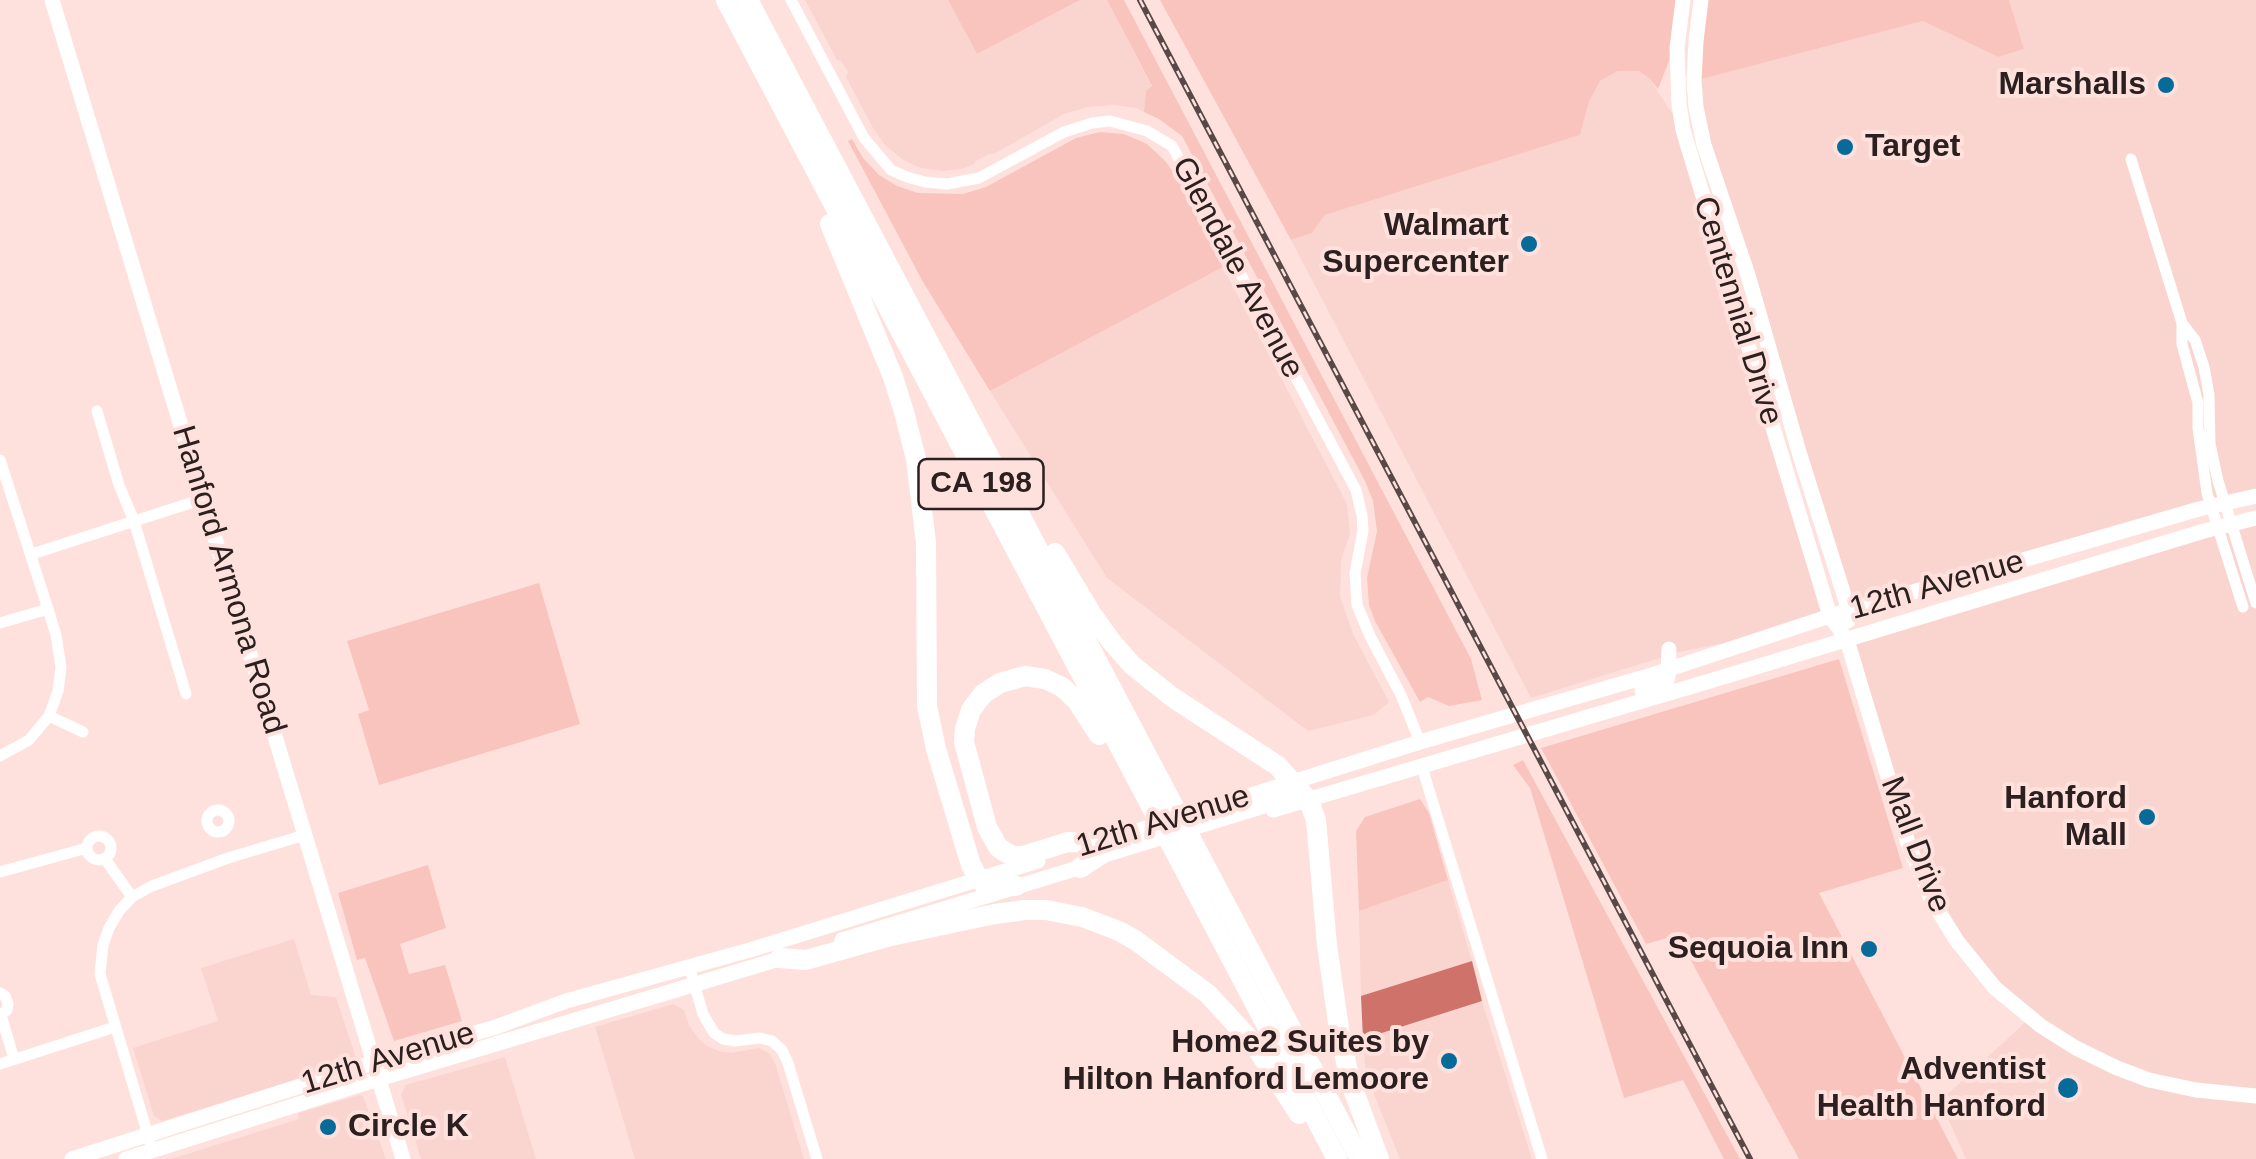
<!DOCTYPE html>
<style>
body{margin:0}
canvas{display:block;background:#fee1dd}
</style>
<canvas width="2256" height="1159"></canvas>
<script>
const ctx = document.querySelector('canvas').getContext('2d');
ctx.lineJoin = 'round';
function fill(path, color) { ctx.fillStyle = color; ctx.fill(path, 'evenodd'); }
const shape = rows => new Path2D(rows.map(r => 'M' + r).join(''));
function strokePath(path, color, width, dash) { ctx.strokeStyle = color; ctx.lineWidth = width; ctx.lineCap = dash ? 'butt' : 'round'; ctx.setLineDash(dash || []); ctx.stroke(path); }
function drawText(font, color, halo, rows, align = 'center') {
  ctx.font = font + ' Helvetica,sans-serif'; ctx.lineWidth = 8; ctx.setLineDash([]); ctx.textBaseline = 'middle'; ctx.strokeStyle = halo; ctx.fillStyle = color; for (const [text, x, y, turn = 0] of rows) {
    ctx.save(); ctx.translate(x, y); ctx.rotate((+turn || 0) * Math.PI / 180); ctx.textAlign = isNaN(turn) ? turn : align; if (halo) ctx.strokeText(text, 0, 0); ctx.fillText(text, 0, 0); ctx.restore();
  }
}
fill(shape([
 [805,0,948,0,977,54,1080,0,1107,0,1152,87,1146,91,1144,112,1136,108,1114,105,1088,107,1064,114,994,154,989,154,976,161,974,164,962,169,942,171,921,168,903,160,885,145,873,128,846,77,848,72,841,61,837,60],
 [2009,0,2256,0,2256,496,1849,611,1704,145,1694,81,1923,21,1998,57,2024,49],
 [1618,71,1637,71,1649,78,1683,130,1830,616,1775,633,1679,652,1531,698,1291,240,1312,233,1325,215,1580,135,1589,102,1600,81],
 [1223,267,1347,504,1350,534,1341,560,1340,596,1353,634,1389,702,1374,715,1308,731,1107,578,990,391],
 [2256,518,2256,1159,1966,1159,1940,1101,2030,1018,1940,916,1847,640],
 [1448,880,1472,961,1361,996,1359,911],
 [294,939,311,995,336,997,357,1061,162,1121,154,1116,133,1048,218,1021,201,968],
 [1482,1001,1532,1159,1400,1159,1375,1097,1365,1066,1363,1039],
 [673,1004,684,1010,689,1025,699,1039,707,1046,719,1051,731,1053,759,1048,770,1054,776,1066,804,1159,635,1159,595,1027],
 [505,1057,536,1159,421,1159,401,1094,406,1085],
 [360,1095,363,1096,386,1159,171,1159,299,1119,298,1113]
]), '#fad4cf');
fill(shape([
 [948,0,1080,0,977,54],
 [1107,0,1124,0,1471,659,1482,700,1449,706,1428,697,1420,702,1375,621,1369,605,1367,578,1377,531,1373,501,1365,481,1182,136,1159,119,1144,112,1146,91,1152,86],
 [1160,0,1678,0,1669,61,1658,89,1649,78,1638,71,1618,71,1600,81,1589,102,1580,135,1325,215,1312,233,1291,240],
 [1701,0,2009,0,2024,49,1998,57,1923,21,1694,81],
 [1100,132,1124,134,1147,144,1166,162,1178,179,1223,267,990,391,923,282,848,141,852,139,863,158,879,175,897,186,918,193,963,194,986,187,1076,138],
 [539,583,580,724,379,785,358,714,369,710,347,641],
 [1839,659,1903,868,1819,893,1958,1159,1799,1159,1677,935,1646,944,1541,748],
 [1523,760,1740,1159,1724,1159,1683,1080,1624,1098,1530,788,1513,765],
 [1420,799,1429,813,1448,880,1359,911,1356,831,1365,817],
 [428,865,446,928,400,944,409,974,445,965,462,1021,394,1041,365,958,357,960,338,893]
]), '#f9c4be');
fill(shape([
 [1472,961,1482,1001,1363,1039,1361,996]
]), '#ce726a');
strokePath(shape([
 [791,0,864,138,891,170,907,177,925,182,947,184,979,178,1064,132,1092,123,1110,121,1147,131,1172,146,1356,490,1362,515,1363,531,1355,573,1357,605,1370,636,1401,695,1420,742],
 [2131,159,2182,323,2182,344,2198,403,2198,428,2207,493,2243,607],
 [2182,323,2195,340,2204,367,2209,395,2210,444,2218,481,2256,603],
 [97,411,119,485,134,521,186,694],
 [0,460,48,609,56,635,61,667,58,691,49,716,29,740,0,756],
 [32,554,203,499],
 [0,623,48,609],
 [49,716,83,732],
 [1422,767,1542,1159],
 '207 821a11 11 0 1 1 22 0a11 11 0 1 1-22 0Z',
 '87 848a12 12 0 1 1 24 0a12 12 0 1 1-24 0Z',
 [105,859,132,897],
 [0,872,87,848],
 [689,966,703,1014,714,1033,723,1039,735,1041,760,1038,772,1041,782,1050,788,1063,817,1159],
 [0,993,5,996,8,1003,7,1010,0,1015],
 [1,1015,14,1059],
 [0,1064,115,1027],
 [150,1142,100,974,103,945,109,928,119,911,132,897,152,886,228,858,305,835]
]), '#fff', 11);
strokePath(shape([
 [52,0,403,1159],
 [1683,0,1677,48,1679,104,1683,130,1830,616,1847,640,1908,843,1931,899,1957,941,1995,988,2041,1026,2076,1048,2117,1068,2149,1080,2196,1090,2256,1096],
 [1701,0,1696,41,1694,81,1696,107,1704,145,1748,275,1799,452,1849,611,1848,621],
 [1642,691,1666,682,1668,677,1669,649],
 [1273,810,1710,681,2204,531,2256,518],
 [1089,846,1420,742,1645,677,1830,616,2199,509,2256,496],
 [842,940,1088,865],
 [72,1159,385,1059,496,1027,566,1001,750,950,1038,861],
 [126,1159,362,1084,786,957]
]), '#fff', 15);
strokePath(shape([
 [726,0,1337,1159],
 [748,0,1360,1159],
 [830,224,893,377,904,412,916,459,926,543,927,706,936,749,971,865,979,879,985,885,1016,886],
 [1055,553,1091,613,1111,641,1132,665,1172,697,1278,766,1309,801,1316,820,1327,945,1339,1029,1350,1081,1379,1159],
 [1096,843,1068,842,1023,856,1013,856,1005,852,998,847,987,827,964,742,965,729,971,710,983,694,1000,683,1025,676,1045,679,1062,687,1077,701,1099,735],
 [1080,868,1103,853,1282,798,1290,793,1293,782],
 [780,958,806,960,891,936,995,914,1025,910,1046,910,1082,917,1119,931,1135,940,1208,994,1254,1044,1299,1114]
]), '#fff', 20);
const rail = shape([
 [1140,0,1750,1159]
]);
strokePath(rail, '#584948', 6);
strokePath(rail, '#fee1dd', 2.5, [8]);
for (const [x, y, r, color] of [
 [2166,85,10,"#076a98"],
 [1845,147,10,"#076a98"],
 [1529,244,10,"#076a98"],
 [2147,817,10,"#076a98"],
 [1869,949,10,"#076a98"],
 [1449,1061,10,"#076a98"],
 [2068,1088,12,"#076a98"],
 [328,1127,10,"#076a98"]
]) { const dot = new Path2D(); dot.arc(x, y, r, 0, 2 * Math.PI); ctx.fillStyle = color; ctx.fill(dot); strokePath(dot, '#fee1dd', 4); }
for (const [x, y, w] of [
 [981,484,125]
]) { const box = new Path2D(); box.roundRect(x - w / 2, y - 25, w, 50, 8); ctx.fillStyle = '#fee1dd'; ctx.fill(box); strokePath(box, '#2b201f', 2.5); }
drawText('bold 30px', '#2b201f', null, [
 ["CA 198",981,484]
]);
drawText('bold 32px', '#2b201f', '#fee1dd', [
 ["Marshalls",2146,85],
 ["Target",1865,147,"left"],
 ["Walmart",1509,226],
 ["Supercenter",1509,263],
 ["Hanford",2127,799],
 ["Mall",2127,836],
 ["Sequoia Inn",1849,949],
 ["Home2 Suites by",1429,1043],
 ["Hilton Hanford Lemoore",1429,1080],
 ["Adventist",2046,1070],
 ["Health Hanford",2046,1107],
 ["Circle K",348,1127,"left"]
], 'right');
drawText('32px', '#2b201f', '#fee1dd', [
 ["Glendale Avenue",1237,268,62],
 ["Centennial Drive",1737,311,73],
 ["Hanford Armona Road",228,580,73],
 ["12th Avenue",1937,586,-16],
 ["12th Avenue",1163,822,-17],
 ["Mall Drive",1915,845,69],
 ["12th Avenue",388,1059,-17]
]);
</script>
